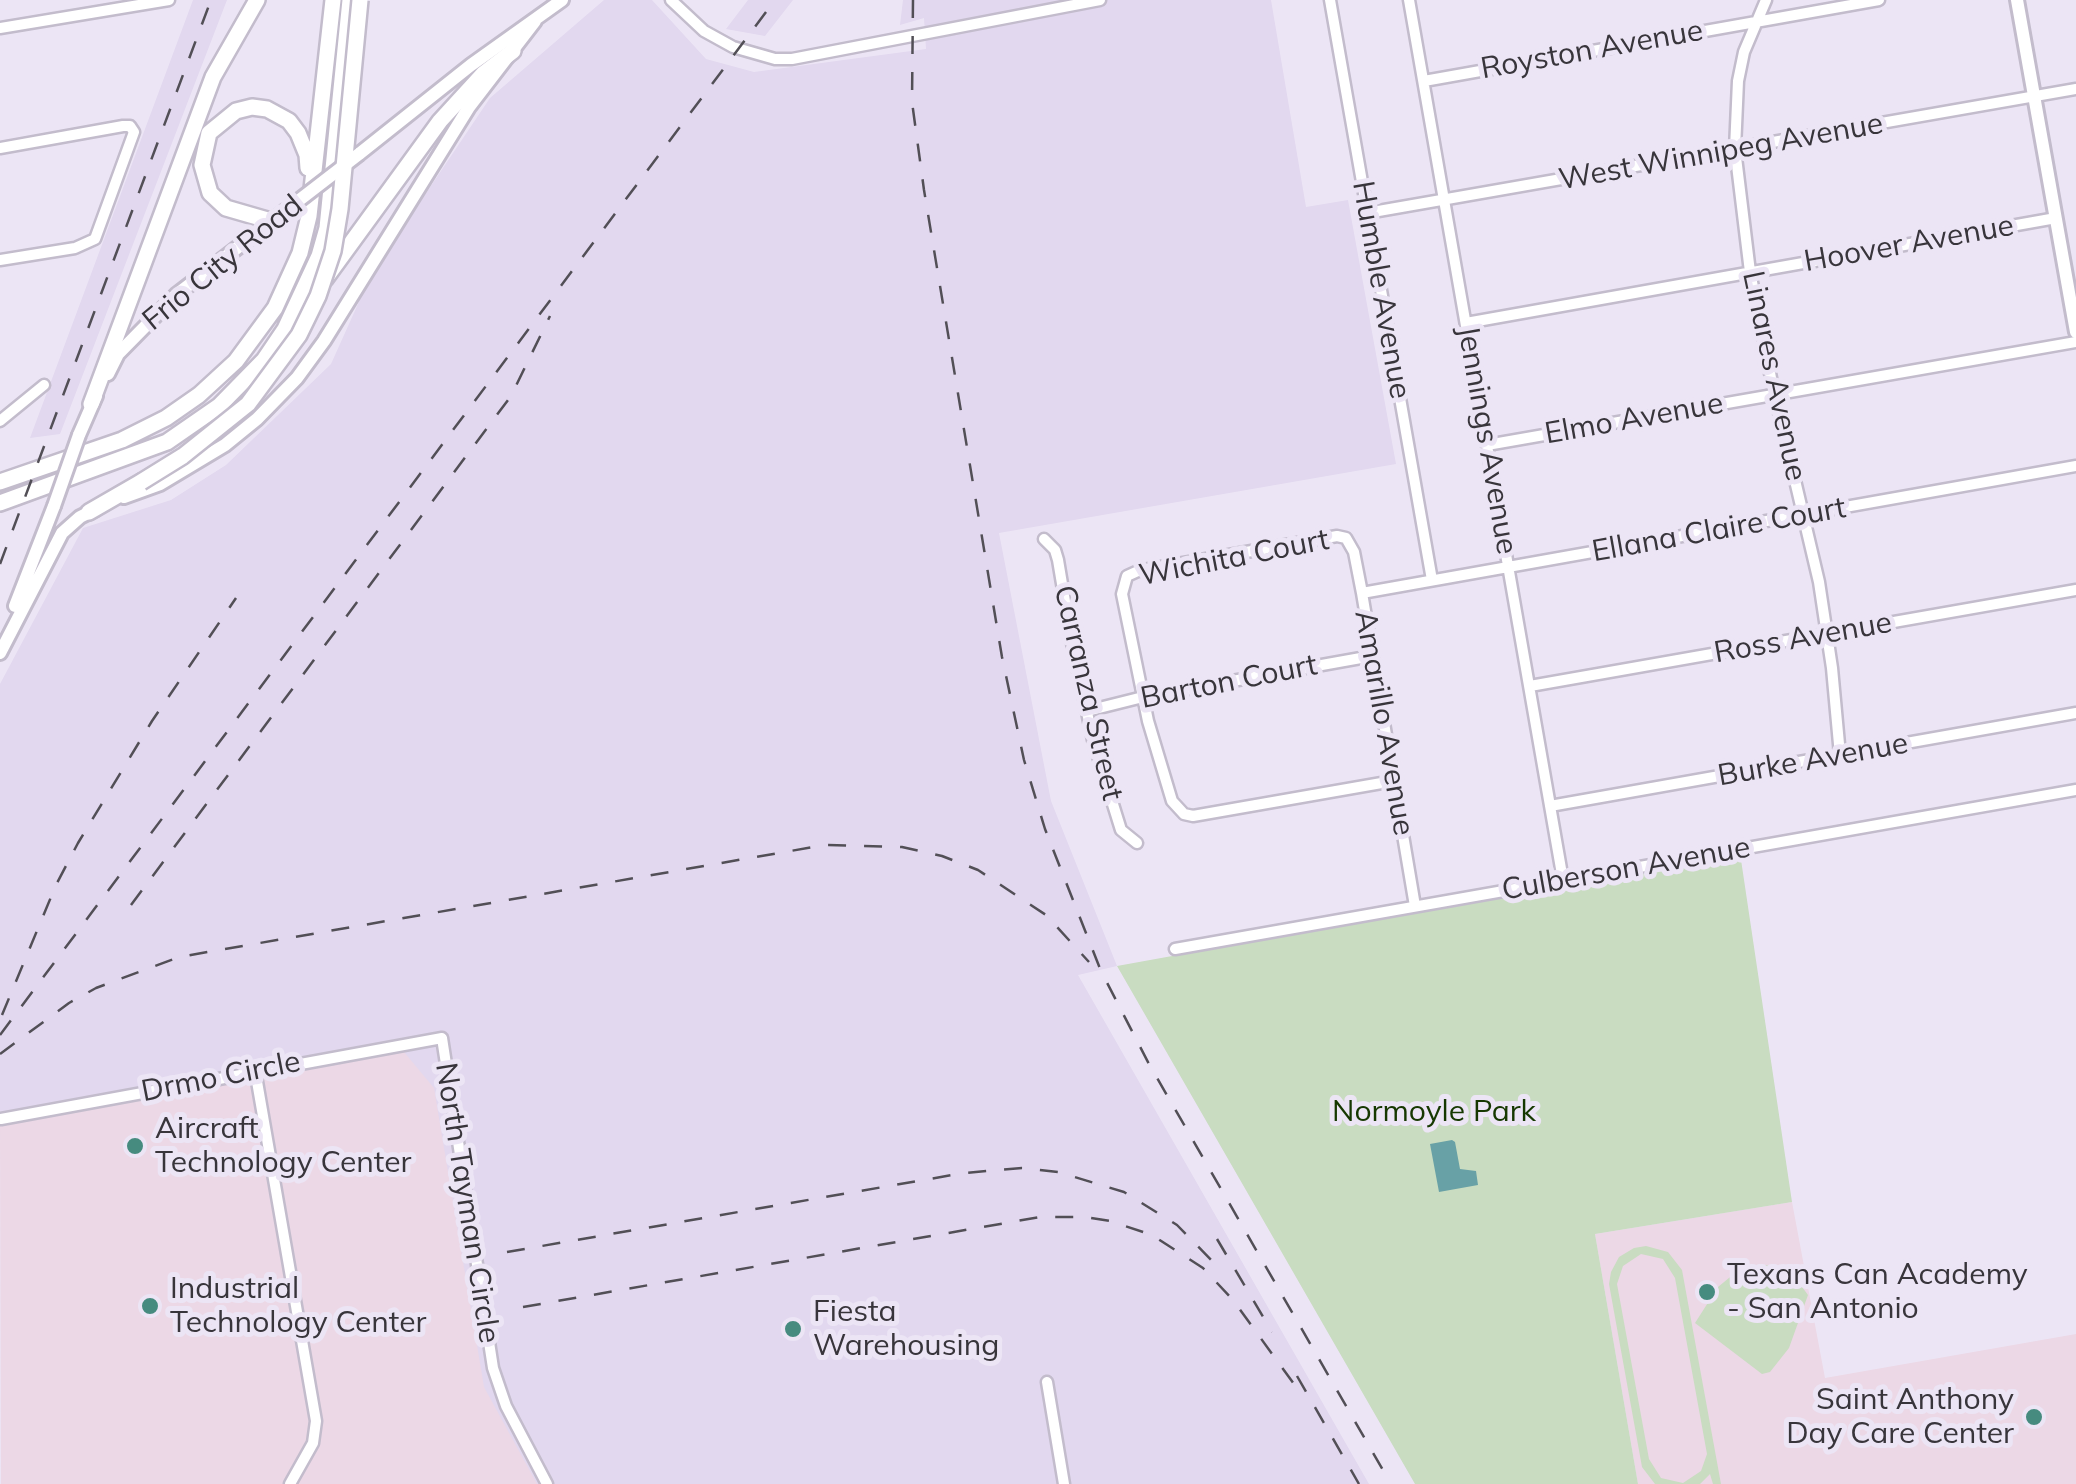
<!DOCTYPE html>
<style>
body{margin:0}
canvas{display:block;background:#ece5f5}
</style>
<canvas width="2076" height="1484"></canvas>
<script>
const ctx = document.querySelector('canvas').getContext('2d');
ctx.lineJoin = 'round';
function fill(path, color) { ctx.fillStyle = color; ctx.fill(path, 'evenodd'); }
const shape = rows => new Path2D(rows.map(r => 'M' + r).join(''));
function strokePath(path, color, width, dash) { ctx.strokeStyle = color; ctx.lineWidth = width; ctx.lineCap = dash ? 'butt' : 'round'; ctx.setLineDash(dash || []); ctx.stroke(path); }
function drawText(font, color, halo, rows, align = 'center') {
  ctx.font = font + ' Mulish,sans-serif'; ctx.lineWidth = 10; ctx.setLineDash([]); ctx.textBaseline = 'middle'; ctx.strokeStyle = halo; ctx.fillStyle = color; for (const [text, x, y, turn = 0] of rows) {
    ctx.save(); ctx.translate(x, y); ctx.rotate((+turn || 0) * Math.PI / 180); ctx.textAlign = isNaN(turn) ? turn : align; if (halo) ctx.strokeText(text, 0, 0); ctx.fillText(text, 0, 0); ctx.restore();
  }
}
fill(shape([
 [193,0,227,0,60,434,30,438],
 [604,0,652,0,706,59,754,72,926,49,924,18,900,25,903,0,1271,0,1306,207,1348,200,1396,464,999,533,1051,801,1117,966,1078,975,1369,1484,273,1484,0,1122,0,684,83,528,171,500,226,465,331,364,371,275,490,98],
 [748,0,793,0,765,36,726,29]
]), '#e2d8ef');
fill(shape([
 [404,1052,434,1088,484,1387,537,1484,1,1484,0,1122],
 [1792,1202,1825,1378,2076,1334,2076,1484,1638,1484,1595,1234]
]), '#ecd8e6');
fill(shape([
 [1740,853,1792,1202,1595,1234,1638,1484,1415,1484,1117,966],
 [1646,1246,1668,1252,1682,1270,1721,1484,1713,1484,1710,1474,1700,1484,1655,1484,1642,1467,1609,1284,1611,1272,1619,1257,1634,1248],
 [1641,1254,1663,1259,1675,1278,1707,1454,1701,1471,1683,1483,1661,1478,1649,1459,1617,1284,1623,1266],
 [1766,1265,1794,1276,1808,1295,1789,1348,1770,1372,1762,1374,1695,1323,1718,1287,1735,1273]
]), '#c9dcc1');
fill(shape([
 [1452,1140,1455,1142,1460,1169,1476,1171,1478,1185,1439,1192,1430,1144]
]), '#68a1a6');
const minor = shape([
 [671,0,704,31,733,47,775,59,792,59,1100,0],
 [1330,0,1432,580],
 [1409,0,1563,880],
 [1766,0,1744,52,1738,81,1735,149,1750,272,1772,383,1819,582,1832,668,1840,755],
 [0,28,169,0],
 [1424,81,1879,0],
 [0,148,123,126,130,126,134,132,95,239,75,248,0,260],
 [1367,213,2076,89],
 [1466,323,2056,218],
 [0,421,44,385],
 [1487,445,2076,342],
 [1044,539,1055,550,1058,560,1072,643,1093,740,1121,830,1137,843],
 [1362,593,2076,466],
 [1530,686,2076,590],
 [1087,711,1143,697,1372,656],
 [1393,781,1193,816,1184,814,1172,801,1148,721,1122,594,1127,576,1138,571,1337,536,1346,538,1354,552,1362,593,1415,906],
 [1550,806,2076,713],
 [1175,949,2076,790],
 [255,1070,316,1421,313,1443,290,1484],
 [1,1119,442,1038,493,1368,506,1406,547,1484],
 [1047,1382,1064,1484]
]);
const major = shape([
 [2017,0,2076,332],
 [359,154,471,65,562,0],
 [108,374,118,354,176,295,289,208],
 [79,435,96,396],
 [124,497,160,484,225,445,257,419,297,378,324,341,469,107,535,21],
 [15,606,54,506],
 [0,653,62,533,80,517,96,509]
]);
const highway = shape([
 [271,221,226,208,210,193,202,165,209,133,236,111,252,107,267,109,289,121,298,133,307,155,308,168],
 [325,279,440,121,483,74,513,51],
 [91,404,213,77,257,0],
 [0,482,122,440,166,418,199,395,236,361,275,308,300,253,309,216,333,0],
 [0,503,167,442,219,406,264,360,285,329,319,256,327,228,350,0],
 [89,512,141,482]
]);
strokePath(minor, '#c3bccc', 15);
strokePath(major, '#c3bccc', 18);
strokePath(highway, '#c3bccc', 20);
strokePath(minor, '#fff', 10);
strokePath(major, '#fff', 12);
strokePath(highway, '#fff', 15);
strokePath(shape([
 [913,0,912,102,924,190,1002,657,1024,760,1045,829,1101,971,1149,1064,1391,1484],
 [0,564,211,0],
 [131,905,511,396,550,316],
 [2,1015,56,885,78,843,152,721,236,598],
 [0,1035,775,0],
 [0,1054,69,1003,96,988,179,957,825,845,902,847,942,856,978,870,1046,915,1089,962],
 [1217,1239,1272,1332],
 [507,1252,964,1173,1022,1168,1058,1172,1124,1192,1177,1225,1219,1268],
 [523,1307,1040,1217,1085,1217,1110,1221,1152,1235,1203,1268,1233,1300,1299,1391],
 [1297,1376,1359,1484]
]), '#524f56', 2.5, [18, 18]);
const majorBridge = shape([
 [289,208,359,154],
 [54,506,79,435]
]);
const highwayBridge = shape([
 [141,482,183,456,248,404,299,335,318,296,333,251,340,209,360,0]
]);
strokePath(majorBridge, '#c3bccc', 18, []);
strokePath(highwayBridge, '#c3bccc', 20, []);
strokePath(majorBridge, '#fff', 12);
strokePath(highwayBridge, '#fff', 15);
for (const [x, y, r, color] of [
 [135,1146,10,"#468b7f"],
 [1707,1292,10,"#468b7f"],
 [150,1306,10,"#468b7f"],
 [793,1329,10,"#468b7f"],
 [2034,1417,10,"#468b7f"]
]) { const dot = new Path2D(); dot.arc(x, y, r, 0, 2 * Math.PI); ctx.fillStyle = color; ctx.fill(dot); strokePath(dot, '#ece5f5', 4); }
drawText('30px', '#38353b', '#ece5f5', [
 ["Royston Avenue",1592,50,-10],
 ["West Winnipeg Avenue",1721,152,-10],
 ["Hoover Avenue",1909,244,-10],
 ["Frio City Road",223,263,-39],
 ["Humble Avenue",1381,290,80],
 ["Linares Avenue",1774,376,78],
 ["Elmo Avenue",1634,419,-10],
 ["Jennings Avenue",1487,440,80],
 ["Ellana Claire Court",1719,530,-10],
 ["Wichita Court",1234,558,-11],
 ["Ross Avenue",1803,638,-10],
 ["Barton Court",1229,682,-11],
 ["Carranza Street",1088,693,77],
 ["Amarillo Avenue",1384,723,80],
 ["Burke Avenue",1813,760,-10],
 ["Culberson Avenue",1626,869,-10],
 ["Drmo Circle",221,1077,-11],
 ["North Tayman Circle",467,1203,81]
]);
drawText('30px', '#163801', '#ece5f5', [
 ["Normoyle Park",1434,1112]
]);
drawText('30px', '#38353b', '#ece5f5', [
 ["Aircraft",155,1129],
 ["Technology Center",155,1163],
 ["Texans Can Academy",1727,1275],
 ["- San Antonio",1727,1309],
 ["Industrial",170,1289],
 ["Technology Center",170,1323],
 ["Fiesta",813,1312],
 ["Warehousing",813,1346],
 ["Saint Anthony",2014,1400,"right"],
 ["Day Care Center",2014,1434,"right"]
], 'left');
</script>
